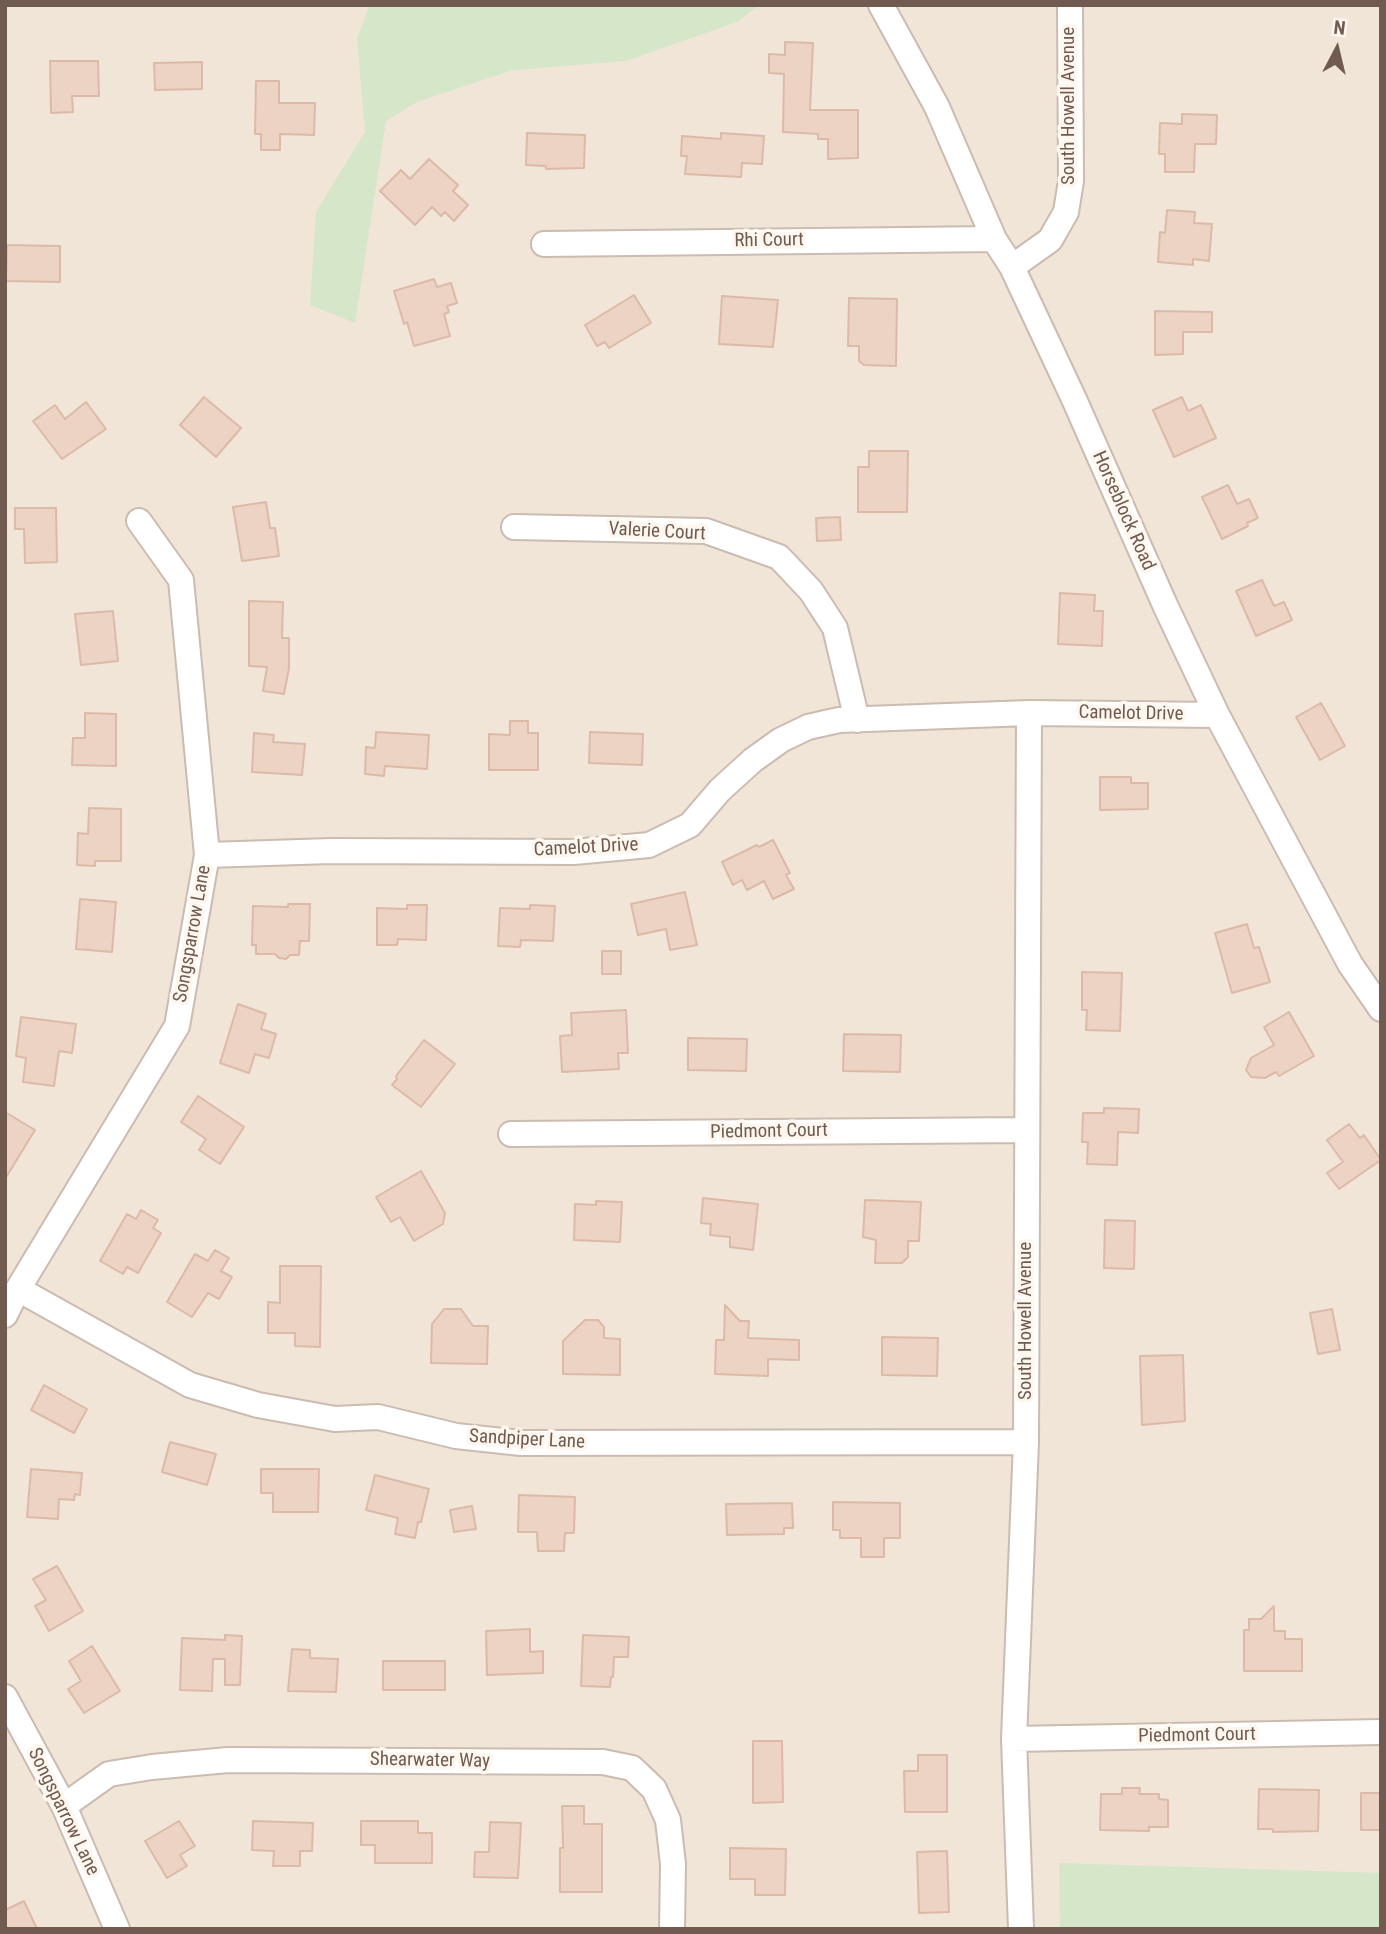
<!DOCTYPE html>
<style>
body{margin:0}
#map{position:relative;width:1386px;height:1934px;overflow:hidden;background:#faf3e9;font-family:"Roboto Condensed",sans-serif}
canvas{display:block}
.frame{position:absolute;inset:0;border:7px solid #715b50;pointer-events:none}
.north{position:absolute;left:1302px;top:14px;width:70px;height:70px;-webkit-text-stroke:5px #fdf7ef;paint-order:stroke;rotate:7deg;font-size:19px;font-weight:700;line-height:28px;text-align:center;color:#715b50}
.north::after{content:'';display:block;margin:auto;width:24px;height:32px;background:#715b50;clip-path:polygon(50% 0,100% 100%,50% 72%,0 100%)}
</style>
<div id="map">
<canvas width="1386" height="1934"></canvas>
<div class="frame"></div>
<div class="north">N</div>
</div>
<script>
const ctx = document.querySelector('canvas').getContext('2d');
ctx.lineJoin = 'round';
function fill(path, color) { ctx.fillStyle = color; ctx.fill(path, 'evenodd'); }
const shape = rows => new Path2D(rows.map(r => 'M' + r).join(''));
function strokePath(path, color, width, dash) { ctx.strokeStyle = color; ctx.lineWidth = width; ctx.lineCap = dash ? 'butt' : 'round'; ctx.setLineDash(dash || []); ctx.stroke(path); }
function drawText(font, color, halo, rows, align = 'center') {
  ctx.font = font + ' "Roboto Condensed",sans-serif'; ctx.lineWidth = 7; ctx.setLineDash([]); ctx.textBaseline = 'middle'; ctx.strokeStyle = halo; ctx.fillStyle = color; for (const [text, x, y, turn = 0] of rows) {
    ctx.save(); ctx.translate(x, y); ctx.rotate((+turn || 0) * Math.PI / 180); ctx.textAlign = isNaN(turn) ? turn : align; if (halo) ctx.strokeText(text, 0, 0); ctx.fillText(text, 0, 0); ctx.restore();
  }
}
fill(shape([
 [5,5,1381,5,1381,1929,5,1929]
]), '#f1e5d8');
fill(shape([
 [370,5,759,5,737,22,626,61,513,70,417,102,386,121,355,323,310,305,316,212,365,132,357,38],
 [1059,1863,1381,1873,1381,1929,1060,1929]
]), '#d6e6c9');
const building = shape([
 [785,42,813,43,810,110,858,110,858,158,828,159,828,139,818,139,818,134,783,132,784,74,769,73,769,54,785,55,785,42],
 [50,61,98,61,99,96,72,96,73,112,51,113,50,61],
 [202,62,202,89,155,90,154,63,202,62],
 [256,81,279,81,279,103,315,103,314,135,280,134,280,150,261,150,261,134,255,134,256,81],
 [1182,114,1217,115,1216,144,1195,144,1194,172,1165,172,1165,154,1159,154,1160,123,1182,124,1182,114],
 [527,133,585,135,584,168,546,169,546,166,526,165,527,133],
 [721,133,764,136,762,164,742,163,741,177,685,174,687,156,681,156,682,136,721,139,721,133],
 [429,159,458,185,453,191,468,205,454,221,445,212,441,216,432,207,415,225,380,191,401,170,410,179,429,159],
 [1167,210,1195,212,1194,223,1212,224,1209,261,1193,259,1193,265,1158,262,1160,232,1165,233,1167,210],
 [7,245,60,246,60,282,6,281,7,245],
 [434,279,437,287,451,283,457,303,447,306,449,312,444,314,450,336,414,346,407,322,404,324,394,291,434,279],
 [634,295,651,323,609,348,605,342,597,346,585,325,634,295],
 [722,296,778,300,773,347,719,344,722,296],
 [849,298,897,299,896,366,864,365,859,361,859,346,848,346,849,298],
 [1155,311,1212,312,1212,332,1183,332,1183,354,1155,355,1155,311],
 [204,397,241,428,216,457,180,425,204,397],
 [1182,397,1188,411,1201,405,1216,438,1174,457,1153,410,1182,397],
 [86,402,106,429,62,459,33,421,55,405,65,419,86,402],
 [869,451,908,451,907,512,858,512,858,467,869,467,869,451],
 [1228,485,1237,504,1249,499,1258,518,1247,523,1248,526,1222,539,1202,497,1228,485],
 [266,502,270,528,275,528,279,556,242,561,233,507,266,502],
 [15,508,56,508,57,562,25,563,24,529,15,529,15,508],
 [840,517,841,540,817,541,816,518,840,517],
 [1262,580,1274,606,1284,602,1292,620,1256,636,1236,591,1262,580],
 [1060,593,1095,595,1094,611,1103,611,1102,646,1058,644,1060,593],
 [249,601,283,602,282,638,289,638,289,668,284,694,263,691,267,667,249,666,249,601],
 [113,611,118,661,81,665,75,614,113,611],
 [1321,703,1345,746,1320,760,1296,717,1321,703],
 [85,713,116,714,116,766,72,765,73,738,85,738,85,713],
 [510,721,528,721,528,733,538,733,538,770,489,770,489,734,510,735,510,721],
 [376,732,429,735,427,769,385,766,384,776,365,774,366,747,375,748,376,732],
 [590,732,643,734,642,765,589,763,590,732],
 [254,733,274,735,273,742,305,744,302,775,252,772,254,733],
 [1100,777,1131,777,1131,783,1148,783,1148,809,1100,810,1100,777],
 [89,808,121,809,121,861,95,861,95,866,77,865,78,833,88,834,89,808],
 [773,840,790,873,786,875,794,889,773,899,764,881,747,890,742,880,733,885,722,862,757,845,759,847,773,840],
 [685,892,697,945,670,950,666,929,638,935,631,904,685,892],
 [80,899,116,902,112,952,76,949,80,899],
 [288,904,310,904,309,941,300,941,299,955,290,955,286,959,279,958,275,954,256,954,256,945,252,945,253,906,288,907,288,904],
 [407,905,427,905,426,940,398,939,397,945,377,945,377,908,407,909,407,905],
 [530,905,555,906,553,941,521,940,520,947,498,946,500,908,530,909,530,905],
 [1247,924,1254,948,1259,947,1270,982,1232,993,1215,933,1247,924],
 [602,951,621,951,621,974,602,974,602,951],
 [1082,972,1122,973,1120,1031,1086,1030,1087,1010,1082,1010,1082,972],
 [238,1004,266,1014,261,1029,276,1034,269,1058,255,1054,249,1073,220,1063,238,1004],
 [626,1010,628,1053,618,1053,619,1069,562,1072,560,1036,572,1035,571,1013,626,1010],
 [1289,1012,1314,1056,1279,1076,1276,1072,1265,1078,1251,1077,1246,1070,1251,1058,1274,1045,1264,1027,1289,1012],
 [21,1017,76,1024,72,1053,59,1051,54,1086,23,1082,26,1058,16,1056,21,1017],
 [844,1034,901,1035,900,1072,843,1071,844,1034],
 [688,1038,747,1039,746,1071,688,1070,688,1038],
 [424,1040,455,1064,421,1107,392,1085,397,1079,396,1076,424,1040],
 [198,1096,244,1127,220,1164,199,1150,206,1139,181,1122,198,1096],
 [1104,1108,1139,1109,1138,1133,1118,1132,1117,1165,1087,1164,1088,1142,1082,1142,1083,1113,1104,1113,1104,1108],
 [5,1112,35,1130,5,1179,5,1112],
 [1349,1124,1360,1138,1364,1135,1381,1160,1339,1189,1327,1173,1343,1162,1327,1140,1349,1124],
 [421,1171,445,1213,443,1224,414,1241,400,1217,391,1222,376,1197,421,1171],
 [703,1198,758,1204,753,1250,730,1247,730,1237,710,1235,711,1224,701,1223,703,1198],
 [865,1200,921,1202,919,1241,908,1241,908,1257,902,1263,875,1263,876,1240,863,1237,865,1200],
 [596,1201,622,1202,620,1242,574,1240,575,1204,596,1205,596,1201],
 [141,1210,158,1220,153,1228,161,1233,138,1273,127,1267,123,1274,100,1261,127,1214,136,1219,141,1210],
 [1105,1220,1135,1221,1134,1269,1104,1268,1105,1220],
 [215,1250,229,1258,221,1271,232,1277,219,1299,208,1293,192,1317,167,1302,195,1254,208,1261,215,1250],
 [280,1266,321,1266,320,1347,295,1346,295,1333,268,1333,268,1302,280,1303,280,1266],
 [725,1305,740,1321,749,1321,748,1338,799,1340,799,1360,768,1359,768,1376,715,1374,716,1340,724,1340,725,1305],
 [444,1309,461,1309,473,1326,488,1326,487,1364,431,1363,432,1324,444,1309],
 [1332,1309,1340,1350,1318,1354,1310,1313,1332,1309],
 [585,1320,598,1320,604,1327,604,1338,620,1339,620,1375,563,1374,563,1341,585,1320],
 [882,1337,938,1338,937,1376,882,1375,882,1337],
 [1183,1355,1185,1421,1142,1425,1140,1356,1183,1355],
 [44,1385,87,1409,74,1433,31,1410,44,1385],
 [170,1442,216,1454,207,1485,162,1472,170,1442],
 [31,1469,82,1473,80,1495,75,1494,74,1500,59,1499,58,1519,27,1517,31,1469],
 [261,1469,319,1469,318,1512,273,1512,273,1493,261,1493,261,1469],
 [375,1475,429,1489,421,1522,418,1522,415,1538,395,1534,398,1518,366,1510,375,1475],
 [519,1495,575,1497,574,1533,565,1533,564,1551,538,1551,537,1532,518,1532,519,1495],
 [833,1502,900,1503,900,1538,884,1538,884,1557,861,1557,861,1538,840,1538,840,1530,833,1530,833,1502],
 [792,1503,793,1528,784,1528,784,1534,727,1535,726,1504,792,1503],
 [472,1506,476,1529,454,1532,450,1510,472,1506],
 [57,1566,83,1611,49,1631,35,1606,46,1600,33,1579,57,1566],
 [1274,1606,1274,1631,1285,1631,1285,1639,1302,1639,1302,1671,1244,1671,1244,1630,1249,1630,1249,1619,1261,1619,1274,1606],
 [530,1629,530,1652,543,1651,543,1673,487,1675,486,1631,530,1629],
 [225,1635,242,1636,240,1685,225,1685,225,1659,213,1659,212,1691,180,1690,182,1638,225,1640,225,1635],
 [583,1635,629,1637,628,1657,614,1657,613,1677,611,1677,610,1687,581,1686,583,1635],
 [92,1646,120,1691,84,1713,68,1689,81,1681,69,1661,92,1646],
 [292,1649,310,1650,310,1658,338,1659,336,1692,288,1691,292,1649],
 [383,1661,445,1661,445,1690,383,1690,383,1661],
 [753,1741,782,1741,783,1802,753,1803,753,1741],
 [918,1755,947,1755,947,1812,905,1812,904,1771,918,1771,918,1755],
 [1122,1788,1140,1788,1139,1794,1159,1794,1159,1799,1168,1800,1168,1827,1149,1827,1149,1831,1100,1830,1101,1794,1122,1794,1122,1788],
 [1259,1789,1319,1790,1318,1831,1273,1832,1273,1829,1258,1829,1259,1789],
 [1361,1793,1381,1793,1381,1830,1361,1830,1361,1793],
 [562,1806,584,1806,584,1824,602,1824,602,1892,560,1892,560,1848,563,1848,562,1806],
 [179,1821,195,1846,180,1855,187,1866,167,1878,145,1841,179,1821],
 [253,1821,313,1823,312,1851,300,1851,300,1866,273,1866,274,1851,252,1850,253,1821],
 [361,1821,418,1821,418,1833,432,1833,432,1863,375,1863,375,1845,361,1845,361,1821],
 [490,1822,521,1823,518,1878,474,1877,475,1852,489,1852,490,1822],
 [730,1848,786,1849,785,1895,755,1895,755,1879,730,1879,730,1848],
 [947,1851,949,1912,919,1913,917,1852,947,1851],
 [24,1901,37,1929,5,1929,5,1910,24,1901]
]);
fill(building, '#ecd3c4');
strokePath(building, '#dcbaa7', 2);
const minor = shape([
 [881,5,937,107,994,239,1012,267,1074,399,1165,605,1217,715,1350,964,1381,1009],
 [544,244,994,239],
 [1012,267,1050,240,1066,212,1071,181,1070,5],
 [514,527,706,531,779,557,811,591,835,628,857,720],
 [207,855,331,851,574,852,649,845,690,825,720,790,753,760,781,740,808,727,839,720,1029,713,1217,715],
 [511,1134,1027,1130],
 [18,1289,190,1385,258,1405,335,1419,378,1417,456,1436,521,1443,1026,1442],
 [5,1315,18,1289,177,1026,207,855,181,580,139,521],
 [5,1697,64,1806,117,1929],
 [1014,1739,1381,1732],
 [64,1806,109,1774,152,1767,228,1760,603,1762,632,1768,654,1789,668,1820,673,1864,672,1929],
 [1021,1929,1014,1739,1026,1442,1029,713]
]);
strokePath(minor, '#cbbbb0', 28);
strokePath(minor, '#fff', 24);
drawText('19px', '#715b50', '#fdf7ef', [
 ["South Howell Avenue",1069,106,-90],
 ["Rhi Court",769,241,-1],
 ["Horseblock Road",1123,511,66],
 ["Valerie Court",657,532,3],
 ["Camelot Drive",1131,714,1],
 ["Camelot Drive",586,848,-3],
 ["Songsparrow Lane",193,934,-80],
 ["Piedmont Court",769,1132,-1],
 ["South Howell Avenue",1026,1321,-90],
 ["Sandpiper Lane",527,1440,3],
 ["Piedmont Court",1197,1736,-1],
 ["Shearwater Way",430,1761,1],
 ["Songsparrow Lane",63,1812,64]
]);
</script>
